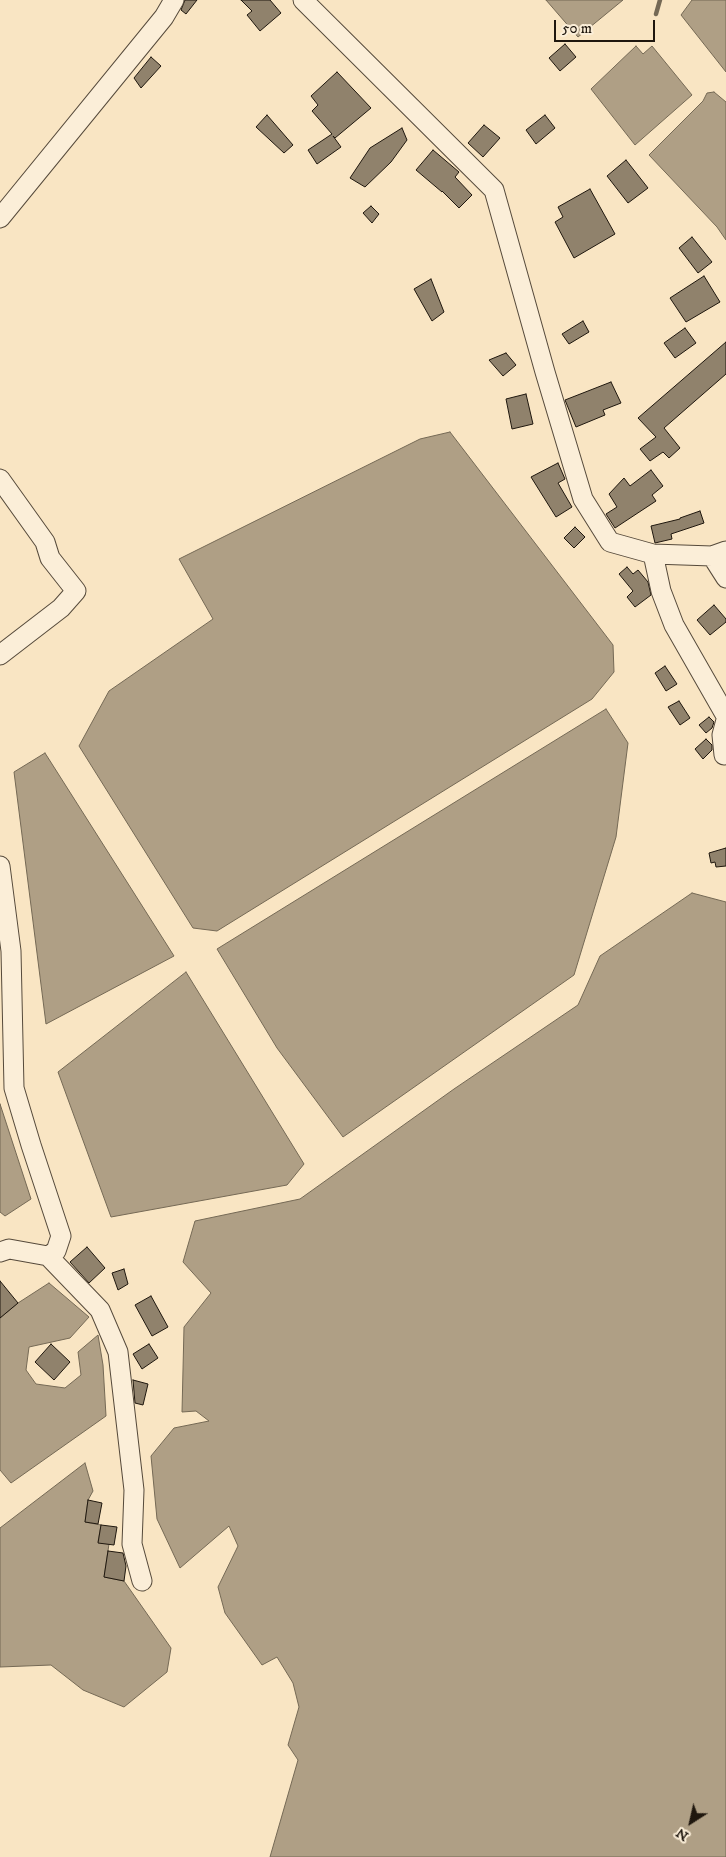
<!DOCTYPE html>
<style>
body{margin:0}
#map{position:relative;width:726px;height:1857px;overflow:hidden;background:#f9e5c3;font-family:"IM FELL DW Pica",serif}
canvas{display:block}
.north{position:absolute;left:666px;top:1797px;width:50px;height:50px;-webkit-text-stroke:4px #fbeed8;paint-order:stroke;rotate:215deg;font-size:14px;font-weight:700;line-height:20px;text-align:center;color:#1f170e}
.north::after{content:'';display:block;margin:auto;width:18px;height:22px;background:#1f170e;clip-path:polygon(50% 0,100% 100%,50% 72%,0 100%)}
.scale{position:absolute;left:554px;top:20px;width:101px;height:22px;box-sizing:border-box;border:2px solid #1f170e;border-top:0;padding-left:6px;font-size:15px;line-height:18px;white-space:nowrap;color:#1f170e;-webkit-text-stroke:4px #fbeed8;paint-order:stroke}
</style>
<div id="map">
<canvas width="726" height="1857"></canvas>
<div class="north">N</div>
<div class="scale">50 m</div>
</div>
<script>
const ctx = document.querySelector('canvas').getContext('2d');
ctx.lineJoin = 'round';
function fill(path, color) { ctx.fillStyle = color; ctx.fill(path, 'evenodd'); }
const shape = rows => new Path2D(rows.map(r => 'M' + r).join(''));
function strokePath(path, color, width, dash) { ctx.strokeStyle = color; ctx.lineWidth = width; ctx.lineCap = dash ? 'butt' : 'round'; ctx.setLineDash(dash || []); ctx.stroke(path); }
const water = shape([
 [546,0,623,0,578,37,546,0],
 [692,0,726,0,726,72,681,15,692,0],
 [636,46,643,54,652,46,692,95,635,145,591,89,636,46],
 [714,92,726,102,726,240,717,227,649,155,703,101,707,93,714,92],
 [450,432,613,645,614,672,592,699,217,931,193,928,79,746,109,691,213,619,179,559,420,439,450,432],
 [606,709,628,743,616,837,574,975,343,1137,277,1048,217,949,606,709],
 [45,753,174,956,46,1024,14,772,45,753],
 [692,893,726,902,726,1857,270,1857,298,1760,288,1745,299,1707,293,1683,277,1657,262,1665,225,1613,218,1587,238,1546,229,1526,180,1568,157,1519,151,1456,174,1428,209,1421,196,1411,182,1412,184,1327,211,1293,183,1262,195,1221,300,1199,454,1089,578,1005,600,956,692,893],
 [186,972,304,1164,287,1185,111,1217,58,1072,186,972],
 [0,1104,31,1199,5,1216,0,1212,0,1104],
 [49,1283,89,1317,70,1338,29,1347,26,1370,36,1384,65,1388,81,1375,78,1352,98,1335,103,1365,106,1416,11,1483,0,1470,0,1318,18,1303,49,1283],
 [85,1463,93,1491,88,1500,85,1522,101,1525,98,1542,109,1544,104,1577,124,1581,171,1648,167,1672,124,1707,83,1690,51,1665,0,1667,0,1528,85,1463]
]);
fill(water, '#af9f85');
strokePath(water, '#756955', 1);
strokePath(shape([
 [656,14,660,0]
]), '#756955', 4.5);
const building = shape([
 [185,0,197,0,186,14,181,10,185,0],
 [241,0,270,0,281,13,260,31,247,15,252,11,241,0],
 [565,44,576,57,560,71,549,58,565,44],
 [151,57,161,66,141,88,134,78,151,57],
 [337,72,371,108,335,138,333,136,341,147,317,164,308,150,332,134,312,111,318,105,311,96,337,72],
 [267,115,293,145,284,153,256,127,267,115],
 [545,115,555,128,536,144,526,130,545,115],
 [484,125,500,138,483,157,468,143,484,125],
 [402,128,407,140,391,162,365,187,350,178,370,148,402,128],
 [433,150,459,172,455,177,472,195,459,208,442,191,442,192,416,170,433,150],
 [626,160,648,188,628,203,607,176,626,160],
 [590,189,615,234,574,258,555,222,563,217,558,207,590,189],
 [371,206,379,214,372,223,363,213,371,206],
 [692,237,712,262,698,273,679,248,692,237],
 [704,276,720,302,686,322,670,298,704,276],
 [431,279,444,312,432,321,414,289,431,279],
 [583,321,589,332,569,344,562,334,583,321],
 [685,328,696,343,675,358,664,343,685,328],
 [726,342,726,374,664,428,680,448,669,458,663,452,650,461,640,449,656,437,638,418,726,342],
 [506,353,516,365,503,376,489,360,506,353],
 [611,382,621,403,603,410,605,415,576,427,565,400,611,382],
 [526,394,533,424,512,429,506,399,526,394],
 [558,463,565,479,558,483,572,507,556,517,531,477,558,463],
 [651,470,663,486,652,495,656,501,615,528,606,514,617,507,609,494,624,478,630,486,651,470],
 [700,511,704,523,671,534,672,539,655,543,651,526,680,519,680,518,700,511],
 [575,527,585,537,574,548,564,538,575,527],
 [627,567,633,574,638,570,648,582,651,595,635,607,627,597,633,591,619,574,627,567],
 [714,605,726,619,726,622,710,635,697,620,714,605],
 [665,666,677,684,666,691,655,673,665,666],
 [679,701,690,718,680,725,668,707,679,701],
 [709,717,714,722,712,728,706,733,699,725,709,717],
 [706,739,712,745,712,750,703,759,695,749,706,739],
 [726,848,726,866,716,867,715,862,711,863,709,853,726,848],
 [87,1247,105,1268,89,1283,70,1262,87,1247],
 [124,1269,128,1284,118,1290,112,1273,124,1269],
 [0,1281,18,1303,0,1318,0,1281],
 [151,1296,168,1327,152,1336,135,1305,151,1296],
 [51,1344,70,1362,54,1380,35,1362,51,1344],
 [149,1344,158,1358,142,1369,133,1354,149,1344],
 [133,1380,148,1384,143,1405,135,1403,133,1380],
 [88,1500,102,1503,98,1524,85,1522,88,1500],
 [101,1525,117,1527,114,1545,98,1543,101,1525],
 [108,1551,123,1553,126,1566,124,1581,104,1577,108,1551]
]);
fill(building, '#90826c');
strokePath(building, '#1f170e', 1);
const minor = shape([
 [303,0,494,190,545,372,583,499,610,542,653,554,712,556,726,551],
 [0,218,164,17,174,0],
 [0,479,45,542,50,558,76,591,61,608,0,655],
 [653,554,661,591,674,625,726,716],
 [712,556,726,578],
 [724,755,722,735,726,720],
 [0,866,11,951,14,1088,31,1145,61,1236,56,1251,48,1256],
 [0,1252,9,1249,48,1256,100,1310,118,1352,134,1490,132,1544,142,1581]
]);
strokePath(minor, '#564a3b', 21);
strokePath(minor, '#fbeed8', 19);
</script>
